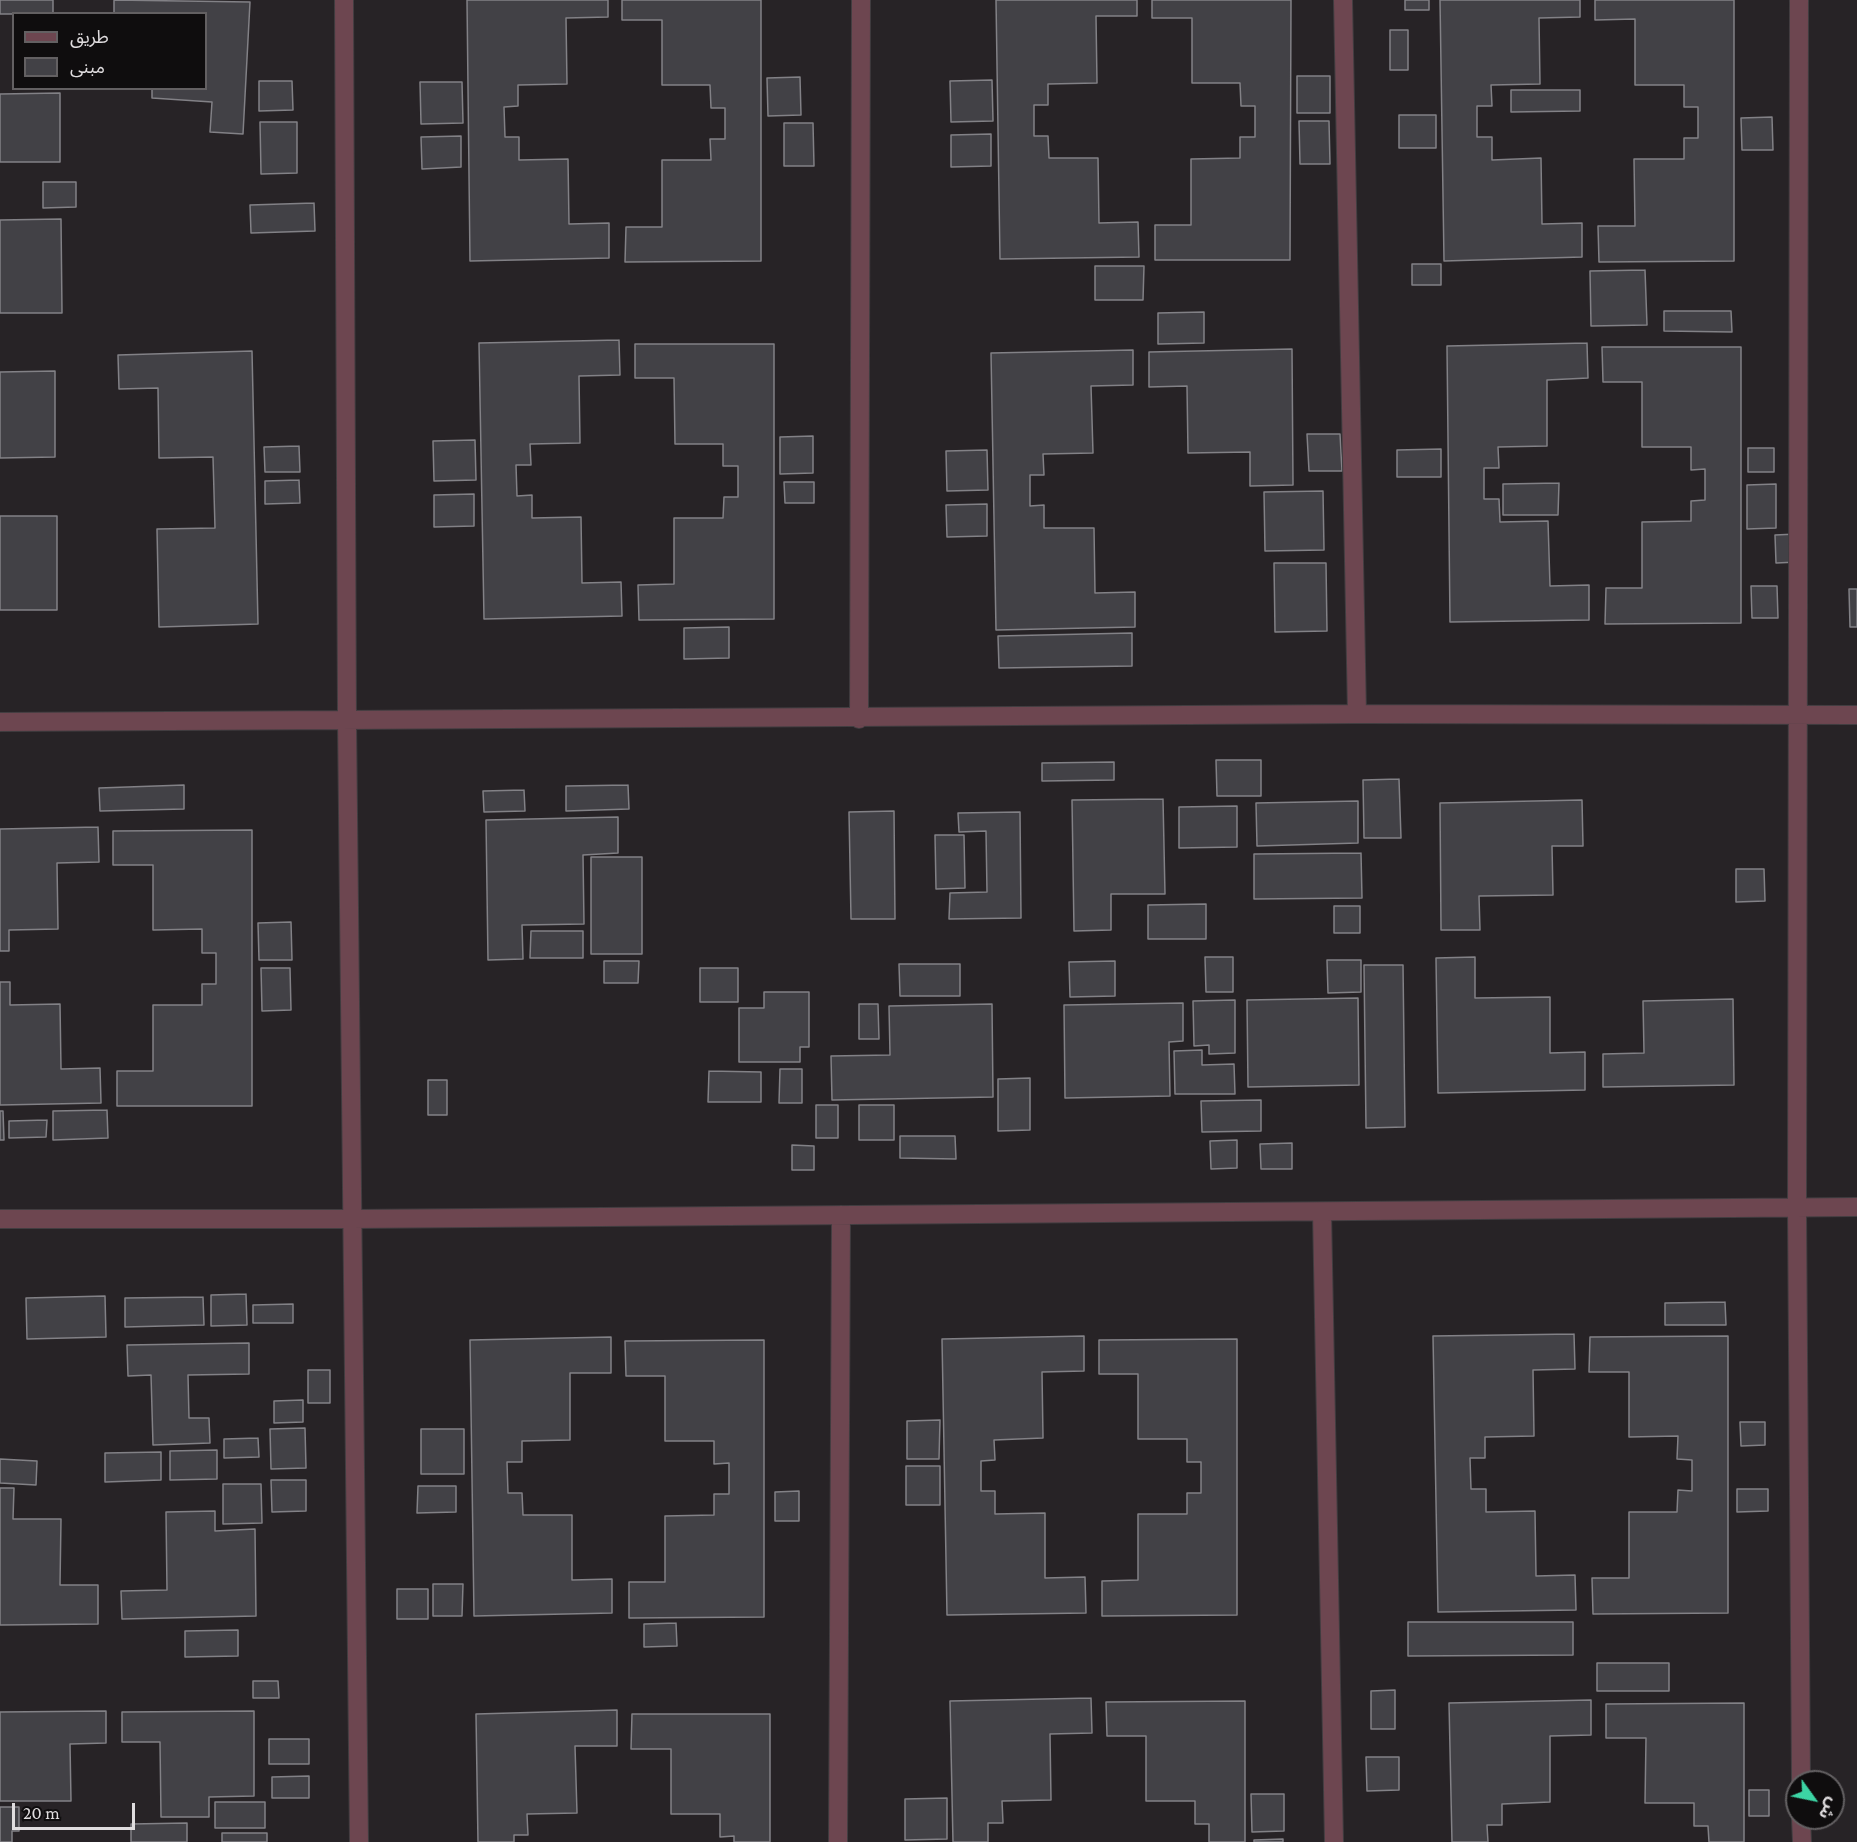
<!DOCTYPE html>
<meta charset="utf-8">
<style>
body{margin:0}
#map{position:relative;width:1857px;height:1842px;overflow:hidden;background:#272326;font-family:"Crimson Pro","Noto Sans Arabic",serif}
canvas{display:block}
.legend{position:absolute;left:12px;top:12px;width:195px;height:78px;box-sizing:border-box;background:#0f0d0e;border:2px solid #636062;margin:0;padding:8px 10px;list-style:none;font-size:18px;color:#e0dddf}
.legend li{display:flex;align-items:center;gap:12px;height:30px}
.legend b{width:30px;border:2px solid #636062}
.north{position:absolute;left:1785px;top:1770px;width:60px;height:60px;box-sizing:border-box;background:#0f0d0e;border:2px solid #636062;border-radius:50%;rotate:123deg;font-size:16px;font-weight:700;line-height:24px;text-align:center;color:#e0dddf}
.north::after{content:'';display:block;margin:auto;width:21px;height:27px;background:#3cd4a4;clip-path:polygon(50% 0,100% 100%,50% 72%,0 100%)}
.scale{position:absolute;left:12px;top:1803px;width:123px;height:27px;box-sizing:border-box;border:3px solid #e0dddf;border-top:0;padding-left:8px;font-size:18px;line-height:21px;white-space:nowrap;color:#e0dddf;-webkit-text-stroke:4px #0f0d0e;paint-order:stroke}
</style>
<div id="map">
<canvas width="1857" height="1842"></canvas>
<ul class="legend">
<li><b style="height:8px;background:#6d4650"></b>طريق</li>
<li><b style="height:16px;background:#424146"></b>مبنى</li>
</ul>
<div class="north">ش</div>
<div class="scale">20 m</div>
</div>
<script>
const ctx = document.querySelector('canvas').getContext('2d');
ctx.lineJoin = 'round';
function fill(path, color) { ctx.fillStyle = color; ctx.fill(path, 'evenodd'); }
const shape = rows => new Path2D(rows.map(r => 'M' + r).join(''));
function strokePath(path, color, width, dash) { ctx.strokeStyle = color; ctx.lineWidth = width; ctx.lineCap = dash ? 'butt' : 'round'; ctx.setLineDash(dash || []); ctx.stroke(path); }
const building = shape([
 [0,0,53,0,53,14,0,14,0,0],
 [114,0,250,2,243,134,210,132,212,102,152,98,152,88,206,88,206,14,114,14,114,0],
 [467,0,608,0,608,17,566,18,567,84,518,85,518,106,504,107,505,137,519,137,519,160,568,159,569,224,609,223,609,258,470,261,467,0],
 [622,0,761,0,761,261,625,262,626,227,662,227,662,160,711,160,710,139,725,139,725,108,711,108,710,85,662,85,662,20,622,20,622,0],
 [996,0,1137,0,1137,16,1096,16,1097,83,1048,84,1048,105,1034,105,1034,136,1048,136,1049,158,1098,158,1099,223,1138,222,1139,257,1000,259,996,0],
 [1152,0,1291,0,1290,260,1155,260,1155,225,1191,225,1191,159,1240,158,1240,137,1255,137,1255,106,1241,106,1240,83,1192,83,1192,18,1152,18,1152,0],
 [1405,0,1429,0,1429,10,1405,10,1405,0],
 [1440,0,1580,0,1580,17,1539,18,1540,84,1491,85,1492,106,1477,106,1477,137,1492,137,1492,160,1541,158,1542,224,1582,223,1582,257,1444,261,1440,0],
 [1595,0,1734,0,1734,261,1599,262,1598,226,1635,226,1634,159,1684,159,1684,138,1698,138,1698,107,1684,107,1684,85,1635,85,1635,19,1595,20,1595,0],
 [1390,30,1408,30,1408,70,1390,70,1390,30],
 [1297,76,1330,76,1330,113,1297,113,1297,76],
 [800,77,801,115,768,116,767,78,800,77],
 [992,80,993,121,951,122,950,81,992,80],
 [259,81,292,81,293,110,259,111,259,81],
 [420,82,462,82,463,123,421,124,420,82],
 [1511,90,1580,90,1580,111,1511,112,1511,90],
 [60,93,60,162,0,162,0,94,60,93],
 [1399,115,1436,115,1436,148,1399,148,1399,115],
 [1772,117,1773,150,1742,150,1741,118,1772,117],
 [1299,121,1329,121,1330,164,1300,164,1299,121],
 [260,122,297,122,297,173,261,174,260,122],
 [784,123,813,123,814,166,784,166,784,123],
 [991,134,991,166,951,167,951,135,991,134],
 [461,136,461,167,422,169,421,137,461,136],
 [43,182,76,182,76,207,43,208,43,182],
 [314,203,315,231,251,233,250,205,314,203],
 [61,219,62,313,0,313,0,220,61,219],
 [1412,264,1441,264,1441,285,1412,285,1412,264],
 [1095,266,1144,266,1143,300,1095,300,1095,266],
 [1645,270,1647,325,1591,326,1590,271,1645,270],
 [1664,311,1731,311,1732,332,1664,331,1664,311],
 [1204,312,1204,343,1158,344,1158,313,1204,312],
 [619,340,620,375,579,376,580,443,530,444,531,465,516,465,517,496,532,495,532,518,581,517,582,583,621,582,622,616,484,619,479,343,619,340],
 [1587,343,1588,378,1547,380,1547,446,1498,447,1499,468,1484,468,1484,499,1499,499,1500,522,1548,521,1550,586,1589,585,1589,620,1450,622,1447,346,1587,343],
 [635,344,774,344,774,619,639,620,638,585,674,584,674,518,723,518,724,497,738,497,738,466,723,466,723,444,675,444,674,378,635,378,635,344],
 [1602,347,1741,347,1741,623,1605,624,1606,588,1642,588,1642,522,1691,521,1691,501,1705,500,1705,469,1691,470,1691,447,1642,447,1642,382,1603,382,1602,347],
 [1292,349,1293,485,1250,486,1250,452,1188,453,1187,386,1149,387,1149,352,1292,349],
 [1133,350,1133,385,1091,386,1093,453,1043,454,1044,475,1030,475,1030,506,1044,505,1044,528,1094,528,1095,593,1135,592,1135,627,996,630,991,353,1133,350],
 [252,351,258,624,159,627,157,529,215,528,213,457,159,458,158,388,119,389,118,355,252,351],
 [55,371,55,457,0,458,0,372,55,371],
 [1307,434,1340,434,1342,471,1309,471,1307,434],
 [813,436,813,473,780,474,780,437,813,436],
 [475,440,476,480,434,481,433,441,475,440],
 [299,446,300,472,265,472,264,447,299,446],
 [1748,448,1774,448,1774,472,1748,472,1748,448],
 [1441,449,1441,477,1397,477,1397,450,1441,449],
 [987,450,988,490,947,491,946,451,987,450],
 [299,480,300,503,265,504,265,481,299,480],
 [784,482,814,482,814,503,785,503,784,482],
 [1559,483,1558,515,1503,515,1503,484,1559,483],
 [1776,484,1776,528,1747,529,1747,485,1776,484],
 [1323,491,1324,550,1265,551,1264,492,1323,491],
 [474,494,474,526,434,527,434,495,474,494],
 [987,504,987,536,947,537,946,505,987,504],
 [0,516,57,516,57,610,0,610,0,516],
 [1797,534,1798,562,1776,563,1775,535,1797,534],
 [1274,563,1326,563,1327,631,1275,632,1274,563],
 [1751,586,1777,586,1778,618,1752,618,1751,586],
 [1849,589,1857,589,1857,627,1850,627,1849,589],
 [729,627,729,658,684,659,684,628,729,627],
 [1132,633,1132,666,999,668,998,636,1132,633],
 [1216,760,1261,760,1261,796,1217,796,1216,760],
 [1114,762,1114,780,1042,781,1042,763,1114,762],
 [1399,779,1401,838,1364,838,1363,780,1399,779],
 [184,785,184,809,100,811,99,788,184,785],
 [628,785,629,809,566,811,566,786,628,785],
 [524,790,525,811,484,812,483,791,524,790],
 [1163,799,1165,894,1111,894,1111,930,1074,931,1072,800,1163,799],
 [1582,800,1583,846,1552,846,1553,895,1479,896,1480,930,1441,930,1440,803,1582,800],
 [1358,801,1358,843,1257,846,1256,803,1358,801],
 [1237,806,1237,847,1179,848,1179,807,1237,806],
 [894,811,895,919,851,919,849,812,894,811],
 [1020,812,1021,918,949,919,950,893,987,892,986,831,959,832,958,813,1020,812],
 [618,817,618,853,583,855,584,924,522,925,523,959,488,960,486,820,618,817],
 [98,827,99,862,57,863,58,929,9,930,9,951,0,951,0,829,98,827],
 [252,830,252,1106,117,1106,117,1071,153,1071,153,1005,202,1005,202,984,216,984,216,953,202,953,202,929,153,930,153,865,113,865,113,831,252,830],
 [935,835,964,835,965,888,936,889,935,835],
 [1361,853,1362,898,1254,899,1254,854,1361,853],
 [591,857,642,857,642,954,591,954,591,857],
 [1736,869,1764,869,1765,901,1736,902,1736,869],
 [1206,904,1206,939,1148,939,1148,905,1206,904],
 [1334,906,1360,906,1360,933,1334,933,1334,906],
 [291,922,292,960,259,960,258,923,291,922],
 [531,931,583,931,583,958,530,958,531,931],
 [1205,957,1233,957,1233,992,1206,992,1205,957],
 [1475,957,1475,998,1550,997,1550,1053,1585,1052,1585,1090,1438,1093,1436,958,1475,957],
 [1327,960,1361,960,1361,992,1328,993,1327,960],
 [604,961,639,961,638,983,604,983,604,961],
 [1115,961,1115,996,1070,997,1069,962,1115,961],
 [899,964,960,964,960,996,900,996,899,964],
 [1364,965,1403,965,1405,1127,1366,1128,1364,965],
 [261,968,290,968,291,1010,262,1011,261,968],
 [700,968,738,968,738,1002,700,1002,700,968],
 [0,982,10,982,10,1005,60,1004,61,1069,100,1068,101,1103,0,1105,0,982],
 [764,992,809,992,809,1047,800,1047,800,1062,739,1062,739,1008,764,1008,764,992],
 [1358,998,1359,1085,1248,1087,1247,1000,1358,998],
 [1733,999,1734,1085,1603,1087,1603,1054,1644,1053,1643,1001,1733,999],
 [1235,1000,1235,1053,1209,1054,1209,1045,1194,1046,1193,1001,1235,1000],
 [1183,1003,1183,1041,1169,1042,1170,1096,1065,1098,1064,1005,1183,1003],
 [859,1004,878,1004,879,1039,859,1039,859,1004],
 [992,1004,993,1097,832,1100,831,1056,890,1055,889,1006,992,1004],
 [1202,1050,1202,1065,1234,1064,1235,1094,1175,1094,1174,1051,1202,1050],
 [780,1069,802,1069,802,1103,779,1103,780,1069],
 [709,1071,761,1072,761,1102,708,1102,709,1071],
 [1030,1078,1030,1130,998,1131,998,1079,1030,1078],
 [428,1080,447,1080,447,1115,428,1115,428,1080],
 [1261,1100,1261,1131,1202,1132,1201,1101,1261,1100],
 [816,1105,838,1105,838,1138,816,1138,816,1105],
 [859,1105,894,1105,894,1140,859,1140,859,1105],
 [107,1110,108,1138,53,1140,53,1111,107,1110],
 [0,1111,3,1111,4,1140,0,1140,0,1111],
 [47,1120,46,1137,9,1138,9,1121,47,1120],
 [900,1136,955,1136,956,1159,900,1158,900,1136],
 [1237,1140,1237,1168,1211,1169,1210,1141,1237,1140],
 [1292,1143,1292,1169,1261,1169,1260,1144,1292,1143],
 [792,1145,814,1146,814,1170,792,1170,792,1145],
 [246,1294,247,1325,211,1326,211,1295,246,1294],
 [105,1296,106,1337,27,1339,26,1298,105,1296],
 [203,1297,204,1325,125,1327,125,1298,203,1297],
 [1725,1302,1726,1325,1665,1325,1665,1303,1725,1302],
 [293,1304,293,1323,253,1323,253,1305,293,1304],
 [1574,1334,1575,1369,1533,1370,1534,1436,1485,1437,1485,1458,1470,1458,1471,1489,1486,1489,1486,1512,1535,1511,1536,1576,1575,1575,1576,1610,1438,1612,1433,1336,1574,1334],
 [1084,1336,1084,1371,1042,1372,1043,1438,994,1440,995,1460,981,1461,981,1491,995,1491,995,1514,1045,1513,1045,1578,1085,1577,1086,1613,947,1615,942,1339,1084,1336],
 [1728,1336,1728,1613,1593,1614,1592,1578,1629,1578,1629,1512,1677,1512,1678,1490,1692,1491,1692,1460,1677,1459,1678,1436,1629,1437,1629,1372,1589,1372,1590,1337,1728,1336],
 [611,1337,611,1373,570,1373,570,1440,522,1441,522,1462,507,1462,508,1493,522,1493,523,1515,572,1515,572,1580,612,1579,612,1613,474,1616,470,1340,611,1337],
 [1237,1339,1237,1615,1102,1616,1102,1581,1138,1580,1138,1514,1187,1514,1187,1493,1201,1493,1201,1462,1187,1462,1187,1439,1138,1439,1138,1374,1099,1374,1099,1340,1237,1339],
 [764,1340,764,1617,629,1618,629,1582,665,1582,665,1516,714,1515,714,1494,729,1494,729,1463,714,1464,714,1441,665,1441,665,1376,626,1376,625,1341,764,1340],
 [249,1343,249,1374,188,1375,189,1418,209,1418,210,1443,153,1445,151,1375,128,1376,127,1345,249,1343],
 [308,1370,330,1370,330,1403,308,1403,308,1370],
 [303,1400,303,1422,274,1423,274,1401,303,1400],
 [940,1420,939,1459,907,1459,907,1421,940,1420],
 [1740,1422,1765,1422,1765,1445,1741,1446,1740,1422],
 [305,1428,306,1468,271,1469,270,1429,305,1428],
 [421,1429,464,1429,464,1474,421,1474,421,1429],
 [258,1438,259,1457,224,1458,224,1439,258,1438],
 [217,1450,217,1479,170,1480,170,1451,217,1450],
 [161,1452,161,1480,105,1482,105,1453,161,1452],
 [0,1459,37,1461,36,1485,0,1483,0,1459],
 [906,1466,940,1466,940,1505,906,1505,906,1466],
 [271,1480,306,1480,306,1511,272,1512,271,1480],
 [223,1484,261,1484,262,1523,223,1524,223,1484],
 [418,1486,456,1486,456,1512,417,1513,418,1486],
 [0,1488,14,1488,13,1519,61,1519,60,1585,98,1585,98,1624,0,1625,0,1488],
 [1737,1489,1768,1489,1768,1511,1737,1512,1737,1489],
 [799,1491,799,1521,775,1521,775,1492,799,1491],
 [215,1511,215,1531,255,1529,256,1616,122,1619,121,1591,167,1590,166,1512,215,1511],
 [433,1584,463,1584,462,1616,433,1616,433,1584],
 [397,1589,428,1589,428,1619,397,1619,397,1589],
 [1408,1622,1573,1622,1573,1655,1408,1656,1408,1622],
 [676,1623,677,1646,644,1647,644,1624,676,1623],
 [238,1630,238,1656,185,1657,185,1631,238,1630],
 [1597,1663,1669,1663,1669,1691,1597,1691,1597,1663],
 [253,1681,278,1681,279,1698,253,1698,253,1681],
 [1395,1690,1395,1729,1371,1729,1371,1691,1395,1690],
 [1091,1698,1092,1733,1050,1734,1051,1800,1002,1801,1003,1823,988,1823,988,1842,953,1842,950,1701,1091,1698],
 [1591,1700,1591,1735,1550,1736,1550,1802,1502,1804,1502,1825,1487,1825,1488,1842,1452,1842,1449,1703,1591,1700],
 [1245,1701,1245,1842,1209,1842,1209,1824,1195,1824,1195,1801,1146,1801,1146,1736,1107,1736,1106,1702,1245,1701],
 [1744,1703,1744,1842,1709,1842,1708,1826,1694,1826,1694,1803,1645,1803,1646,1738,1606,1738,1606,1704,1744,1703],
 [617,1710,617,1746,575,1746,577,1813,527,1814,528,1835,514,1835,514,1842,478,1842,476,1714,617,1710],
 [106,1711,106,1743,70,1744,71,1801,0,1801,0,1712,106,1711],
 [254,1711,254,1796,209,1797,209,1817,161,1817,160,1742,122,1742,122,1712,254,1711],
 [632,1714,770,1714,770,1842,734,1842,734,1836,720,1837,720,1814,671,1814,671,1749,631,1749,632,1714],
 [269,1739,309,1739,309,1764,269,1764,269,1739],
 [1366,1757,1399,1757,1399,1790,1367,1791,1366,1757],
 [309,1776,309,1798,272,1798,272,1777,309,1776],
 [1749,1790,1769,1790,1769,1816,1749,1816,1749,1790],
 [1251,1794,1284,1794,1284,1831,1252,1832,1251,1794],
 [947,1798,947,1839,905,1840,905,1799,947,1798],
 [215,1802,265,1802,265,1828,215,1828,215,1802],
 [0,1807,19,1807,19,1831,12,1831,12,1842,0,1842,0,1807],
 [187,1823,187,1842,131,1842,131,1824,187,1823],
 [222,1833,267,1833,267,1842,222,1842,222,1833],
 [1283,1839,1283,1842,1254,1842,1254,1840,1283,1839]
]);
fill(building, '#424146');
strokePath(building, '#828186', 1.5);
const minor = shape([
 [344,0,347,720,359,1842],
 [1343,0,1357,714],
 [1799,0,1797,1208,1801,1782],
 [859,719,861,0],
 [0,722,1357,714,1857,715],
 [1322,1212,1334,1842],
 [0,1219,352,1219,1857,1207],
 [1801,1818,1802,1842],
 [838,1842,841,1215]
]);
strokePath(minor, '#413d40', 20);
strokePath(minor, '#6d4650', 18);
</script>
